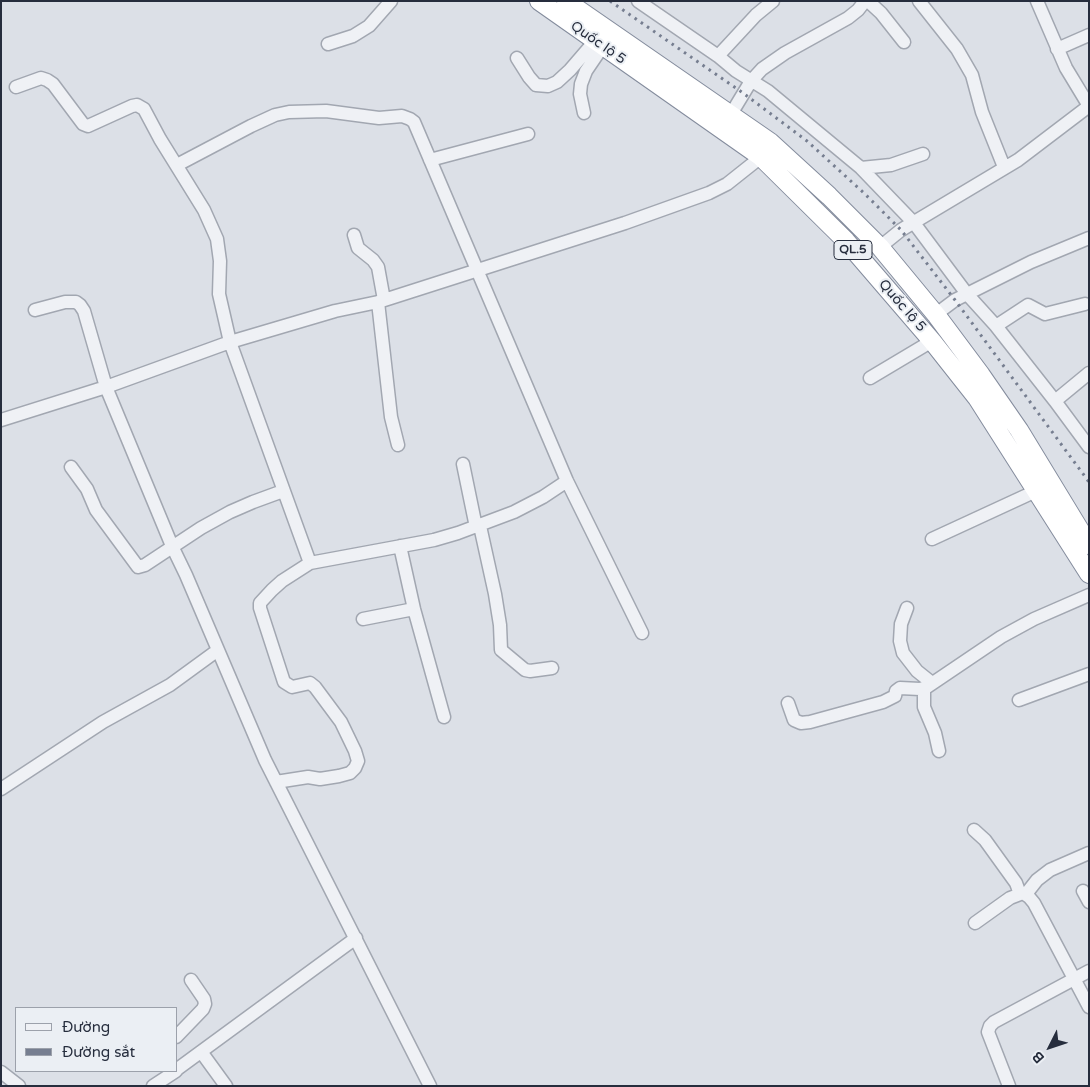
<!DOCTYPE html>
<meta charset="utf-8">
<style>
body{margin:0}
#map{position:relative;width:1090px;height:1087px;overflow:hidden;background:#dce0e7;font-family:"Varela Round",sans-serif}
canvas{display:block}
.frame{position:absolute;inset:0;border:2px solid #262d3d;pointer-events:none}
.legend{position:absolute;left:15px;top:1007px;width:162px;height:65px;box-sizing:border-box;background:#ebeff4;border:1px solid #9ca1ab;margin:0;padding:6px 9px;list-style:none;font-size:15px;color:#262d3d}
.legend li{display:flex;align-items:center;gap:10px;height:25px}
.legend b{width:25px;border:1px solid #9ca1ab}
.north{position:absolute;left:1025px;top:1022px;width:50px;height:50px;-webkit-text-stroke:4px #ebeff4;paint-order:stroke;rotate:229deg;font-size:14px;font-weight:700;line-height:20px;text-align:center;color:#262d3d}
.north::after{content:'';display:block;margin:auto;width:18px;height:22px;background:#262d3d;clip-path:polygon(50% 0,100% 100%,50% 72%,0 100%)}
</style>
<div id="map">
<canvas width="1090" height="1087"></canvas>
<div class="frame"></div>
<ul class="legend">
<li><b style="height:6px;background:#eff1f5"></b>Đường</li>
<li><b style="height:6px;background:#767e90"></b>Đường sắt</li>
</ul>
<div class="north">B</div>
</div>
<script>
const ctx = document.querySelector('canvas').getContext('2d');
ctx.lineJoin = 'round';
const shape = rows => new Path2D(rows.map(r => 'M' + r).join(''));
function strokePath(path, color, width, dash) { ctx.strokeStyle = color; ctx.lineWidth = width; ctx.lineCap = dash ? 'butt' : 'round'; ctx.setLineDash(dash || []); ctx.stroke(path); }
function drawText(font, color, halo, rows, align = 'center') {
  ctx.font = font + ' "Varela Round",sans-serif'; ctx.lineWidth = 4; ctx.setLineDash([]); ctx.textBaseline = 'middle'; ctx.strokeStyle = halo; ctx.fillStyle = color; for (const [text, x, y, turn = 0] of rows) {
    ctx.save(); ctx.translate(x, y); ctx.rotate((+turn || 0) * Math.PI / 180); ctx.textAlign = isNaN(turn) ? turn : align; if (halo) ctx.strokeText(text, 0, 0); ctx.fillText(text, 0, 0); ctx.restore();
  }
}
const minor = shape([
 [638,1,718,56,736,71,768,91,861,168,914,223,967,294,996,326,1055,401,1089,447],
 [868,1,881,13,904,42],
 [919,1,957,49,972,75,982,112,1004,167],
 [1037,1,1066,68,1089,106],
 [328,44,353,36,369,26,391,1],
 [1057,49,1089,35],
 [718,56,756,15,773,1],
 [517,58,529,77,536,85,548,86,557,82,570,70,595,41],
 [16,87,41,78,47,80,53,84,83,124,88,126,132,106,137,105,144,109,160,139,204,210,217,239,220,261,219,294,230,342,310,563],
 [584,113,580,94,581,84,586,71,603,46],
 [731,114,751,81,762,69,785,53,848,18,858,10,865,1],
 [430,160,528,134],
 [177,165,251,126,275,115,289,112,326,111,379,118,402,116,410,119,414,122,567,481,642,633],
 [861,168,891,165,923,154],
 [354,235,358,248,373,260,378,267,384,300],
 [880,247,901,230,1018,160,1089,106],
 [378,302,391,417,398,445],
 [35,310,65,302,76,302,80,305,84,311,106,387,172,546,186,575,265,760,430,1086],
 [935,315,955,300,1031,262,1089,238],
 [996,326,1028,305,1045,314,1085,304],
 [870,378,932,341],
 [1055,401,1089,373],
 [1,420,106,387,230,342,335,311,378,302,625,223,709,193,727,184,761,157],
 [463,464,476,527],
 [71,467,87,489,96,510,138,567,145,565,201,528,230,512,253,502,283,491],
 [480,526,495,594,500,625,501,650,525,670,530,671,552,668],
 [932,539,1036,491],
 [400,546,414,609,444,717],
 [907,608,901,624,900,641,903,653,917,671,932,683],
 [363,619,414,609],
 [924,688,924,707,935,733,939,751],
 [1019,700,1089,674],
 [788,703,794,720,801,723,810,722,883,702,895,696,896,691,900,688,920,689,927,687,1001,637,1034,619,1089,595],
 [276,782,308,777,320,779,339,776,350,773,355,768,358,761,355,751,341,722,315,687,310,683,292,687,284,682,260,608,260,603,272,590,282,581,310,563,434,540,458,533,514,512,543,497,567,481],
 [1,789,103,722,170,685,218,650],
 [974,830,985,840,1016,883,1020,894],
 [1083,891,1089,902],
 [1026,894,1037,880,1050,870,1089,853],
 [975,923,1010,898,1023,893,1029,897,1034,903,1089,1007],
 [176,1037,203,1009,205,1004,204,999,191,980],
 [202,1053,226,1086],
 [176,1070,356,938],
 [1,1072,19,1086],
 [153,1086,176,1071],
 [1009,1086,988,1032,990,1026,994,1022,1089,971]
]);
const highway = shape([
 [539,1,761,157,846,241,932,341,977,398,1089,574],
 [566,1,770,142,829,196,880,247,937,316,981,375,1019,430,1089,545]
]);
strokePath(minor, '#a2a7b1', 15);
strokePath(highway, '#848c9d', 20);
strokePath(minor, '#eff1f5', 12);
strokePath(highway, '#fff', 18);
strokePath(shape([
 [610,1,743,93,807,141,865,194,901,230,955,300,1089,482]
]), '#767e90', 3, [2.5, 5]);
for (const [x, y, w] of [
 [853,250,38]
]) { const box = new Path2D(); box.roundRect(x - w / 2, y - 9.5, w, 19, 4); ctx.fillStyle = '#ebeff4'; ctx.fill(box); strokePath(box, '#262d3d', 1); }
drawText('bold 12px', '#262d3d', null, [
 ["QL.5",853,250]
]);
drawText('14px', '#262d3d', '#ebeff4', [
 ["Quốc lộ 5",598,43,35],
 ["Quốc lộ 5",902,306,49]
]);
</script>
